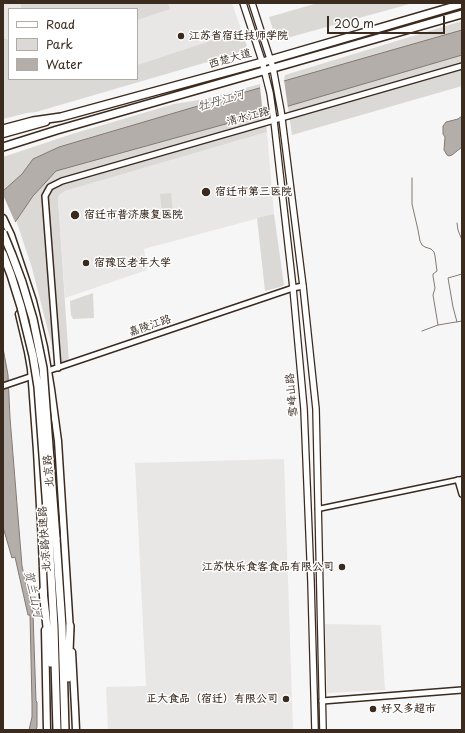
<!DOCTYPE html>
<meta charset="utf-8">
<style>
body{margin:0}
#map{position:relative;width:465px;height:733px;overflow:hidden;background:#f7f6f6;font-family:"Playpen Sans",sans-serif}
canvas{display:block}
.frame{position:absolute;inset:0;border:4px solid #3b2a1e;pointer-events:none}
.legend{position:absolute;left:8px;top:8px;width:130px;height:72px;box-sizing:border-box;background:#fff;border:1px solid #b1aaa5;margin:0;padding:5px 7px;list-style:none;font-size:12px;color:#3b2a1e}
.legend li{display:flex;align-items:center;gap:8px;height:20px}
.legend b{width:20px;border:1px solid #b1aaa5}
.scale{position:absolute;left:327px;top:16px;width:118px;height:18px;box-sizing:border-box;border:2px solid #3b2a1e;border-top:0;padding-left:5px;font-size:12px;line-height:14px;white-space:nowrap;color:#3b2a1e;-webkit-text-stroke:3px #fff;paint-order:stroke}
</style>
<div id="map">
<canvas width="465" height="733"></canvas>
<div class="frame"></div>
<ul class="legend">
<li><b style="height:5px;background:#fff"></b>Road</li>
<li><b style="height:11px;background:#dbd9d6"></b>Park</li>
<li><b style="height:11px;background:#b4aeaa"></b>Water</li>
</ul>
<div class="scale">200 m</div>
</div>
<script>
const ctx = document.querySelector('canvas').getContext('2d');
ctx.lineJoin = 'round';
function fill(path, color) { ctx.fillStyle = color; ctx.fill(path, 'evenodd'); }
const shape = rows => new Path2D(rows.map(r => 'M' + r).join(''));
function strokePath(path, color, width, dash) { ctx.strokeStyle = color; ctx.lineWidth = width; ctx.lineCap = dash ? 'butt' : 'round'; ctx.setLineDash(dash || []); ctx.stroke(path); }
function drawText(font, color, halo, rows, align = 'center') {
  ctx.font = font + ' "Playpen Sans","LXGW WenKai TC",sans-serif'; ctx.lineWidth = 3; ctx.setLineDash([]); ctx.textBaseline = 'middle'; ctx.strokeStyle = halo; ctx.fillStyle = color; for (const [text, x, y, turn = 0] of rows) {
    ctx.save(); ctx.translate(x, y); ctx.rotate((+turn || 0) * Math.PI / 180); ctx.textAlign = isNaN(turn) ? turn : align; if (halo) ctx.strokeText(text, 0, 0); ctx.fillText(text, 0, 0); ctx.restore();
  }
}
fill(shape([
 [3,3,232,3,241,29,234,33,137,65,137,9,9,9,9,40,3,38],
 [267,132,274,214,144,249,147,270,65,298,58,199,59,195,65,191],
 [284,459,293,730,108,730,106,687,146,686,135,463],
 [325,624,381,625,385,690,327,693]
]), '#e9e7e6');
fill(shape([
 [20,3,168,3,170,9,137,20,137,9,22,9],
 [318,3,413,3,287,38,279,40,275,36,269,17],
 [462,21,462,86,292,135,284,80,285,75],
 [241,29,247,46,245,51,36,112,27,113,3,119,3,38,9,40,9,79,137,79,137,65,234,33],
 [260,84,267,132,65,191,59,195,58,199,69,362,61,365,56,362,32,268,17,223,3,195,3,157,72,134,174,104,205,99],
 [171,193,173,212,162,213,160,194],
 [274,214,284,285,283,286,265,291,257,218],
 [93,293,94,318,73,319,71,315,70,301]
]), '#dbd9d6');
const water = shape([
 [462,30,462,55,258,115,56,171,33,196,18,218,3,238,3,191,22,174,33,159,59,147,242,93,462,30],
 [462,116,462,147,452,155,449,156,447,155,444,150,445,137,443,134,443,126,446,122,458,119,462,116],
 [3,348,8,375,10,418,22,566,33,614,36,701,37,702,37,727,36,730,29,730,32,717,32,703,30,615,28,615,15,557,12,558,3,527,3,348]
]);
fill(water, '#b4aeaa');
strokePath(water, '#847972', 1);
fill(shape([
 [284,80,288,108,263,115,260,87],
 [3,195,16,224,5,239,3,240]
]), '#f7f6f6');
strokePath(shape([
 [412,178,412,204,418,230,420,241,422,245,425,247,431,249,434,252,435,256,437,271,433,274,433,276,435,288,433,295,438,325],
 [457,223,458,230,462,240],
 [457,322,453,307,448,278,462,274],
 [422,331,438,325,462,321]
]), '#847972', 1);
const minor = shape([
 [318,509,462,479]
]);
const tertiary = shape([
 [58,368,45,196,50,187,62,181,462,66],
 [3,386,293,288,303,286],
 [458,480,462,494],
 [322,701,462,690]
]);
const secondary = shape([
 [243,3,262,61,270,93,274,121,293,288,304,409,311,582,315,730],
 [252,3,273,68,281,111,303,286,316,409,323,730]
]);
const primary = shape([
 [3,134,46,122],
 [3,218,11,235,33,301,44,347,51,389,58,441,70,631],
 [19,314,28,352,31,369,37,451,42,543,44,595],
 [45,630,47,730],
 [72,652,75,708,76,730]
]);
const trunk = shape([
 [3,129,33,121,61,117,270,60,462,4],
 [3,147,57,130,462,14],
 [49,538,54,627,57,730],
 [56,538,62,626,65,730],
 [43,591,51,663],
 [68,678,70,626]
]);
strokePath(minor, '#3b2a1e', 7);
strokePath(tertiary, '#3b2a1e', 8);
strokePath(secondary, '#3b2a1e', 8);
strokePath(primary, '#3b2a1e', 9);
strokePath(trunk, '#3b2a1e', 10);
strokePath(minor, '#fff', 4);
strokePath(tertiary, '#fff', 5);
strokePath(secondary, '#fff', 5.5);
strokePath(primary, '#fff', 6);
strokePath(trunk, '#fff', 7);
const trunkBridge = shape([
 [3,233,12,255,22,282,33,319,43,368,56,538],
 [3,254,11,275,21,307,33,356,38,387,49,538]
]);
strokePath(trunkBridge, '#3b2a1e', 10, []);
strokePath(trunkBridge, '#fff', 7);
for (const [x, y, r, color] of [
 [181,36,4,"#3b2a1e"],
 [206,192,5,"#3b2a1e"],
 [75,215,5,"#3b2a1e"],
 [86,263,4,"#3b2a1e"],
 [342,567,4,"#3b2a1e"],
 [286,699,4,"#3b2a1e"],
 [373,709,4,"#3b2a1e"]
]) { const dot = new Path2D(); dot.arc(x, y, r, 0, 2 * Math.PI); ctx.fillStyle = color; ctx.fill(dot); strokePath(dot, '#fff', 1.5); }
drawText('bold 11px', '#3b2a1e', '#fff', [
 ["江苏省宿迁技师学院",189,36],
 ["宿迁市第三医院",215,192],
 ["宿迁市普济康复医院",84,215],
 ["宿豫区老年大学",94,263],
 ["江苏快乐食客食品有限公司",334,567,"right"],
 ["正大食品（宿迁）有限公司",278,699,"right"],
 ["好又多超市",381,709]
], 'left');
drawText('11px', '#3b2a1e', '#fff', [
 ["西楚大道",230,59,-16],
 ["清水江路",248,117,-15],
 ["嘉陵江路",150,326,-19],
 ["雪峰山路",292,395,-95],
 ["北京路",49,471,-94],
 ["北京路快速路",45,539,-94]
]);
drawText('italic 12px', '#65584f', '#fff', [
 ["牡丹江河",221,101,-16],
 ["贺兰山河",33,594,78]
]);
</script>
